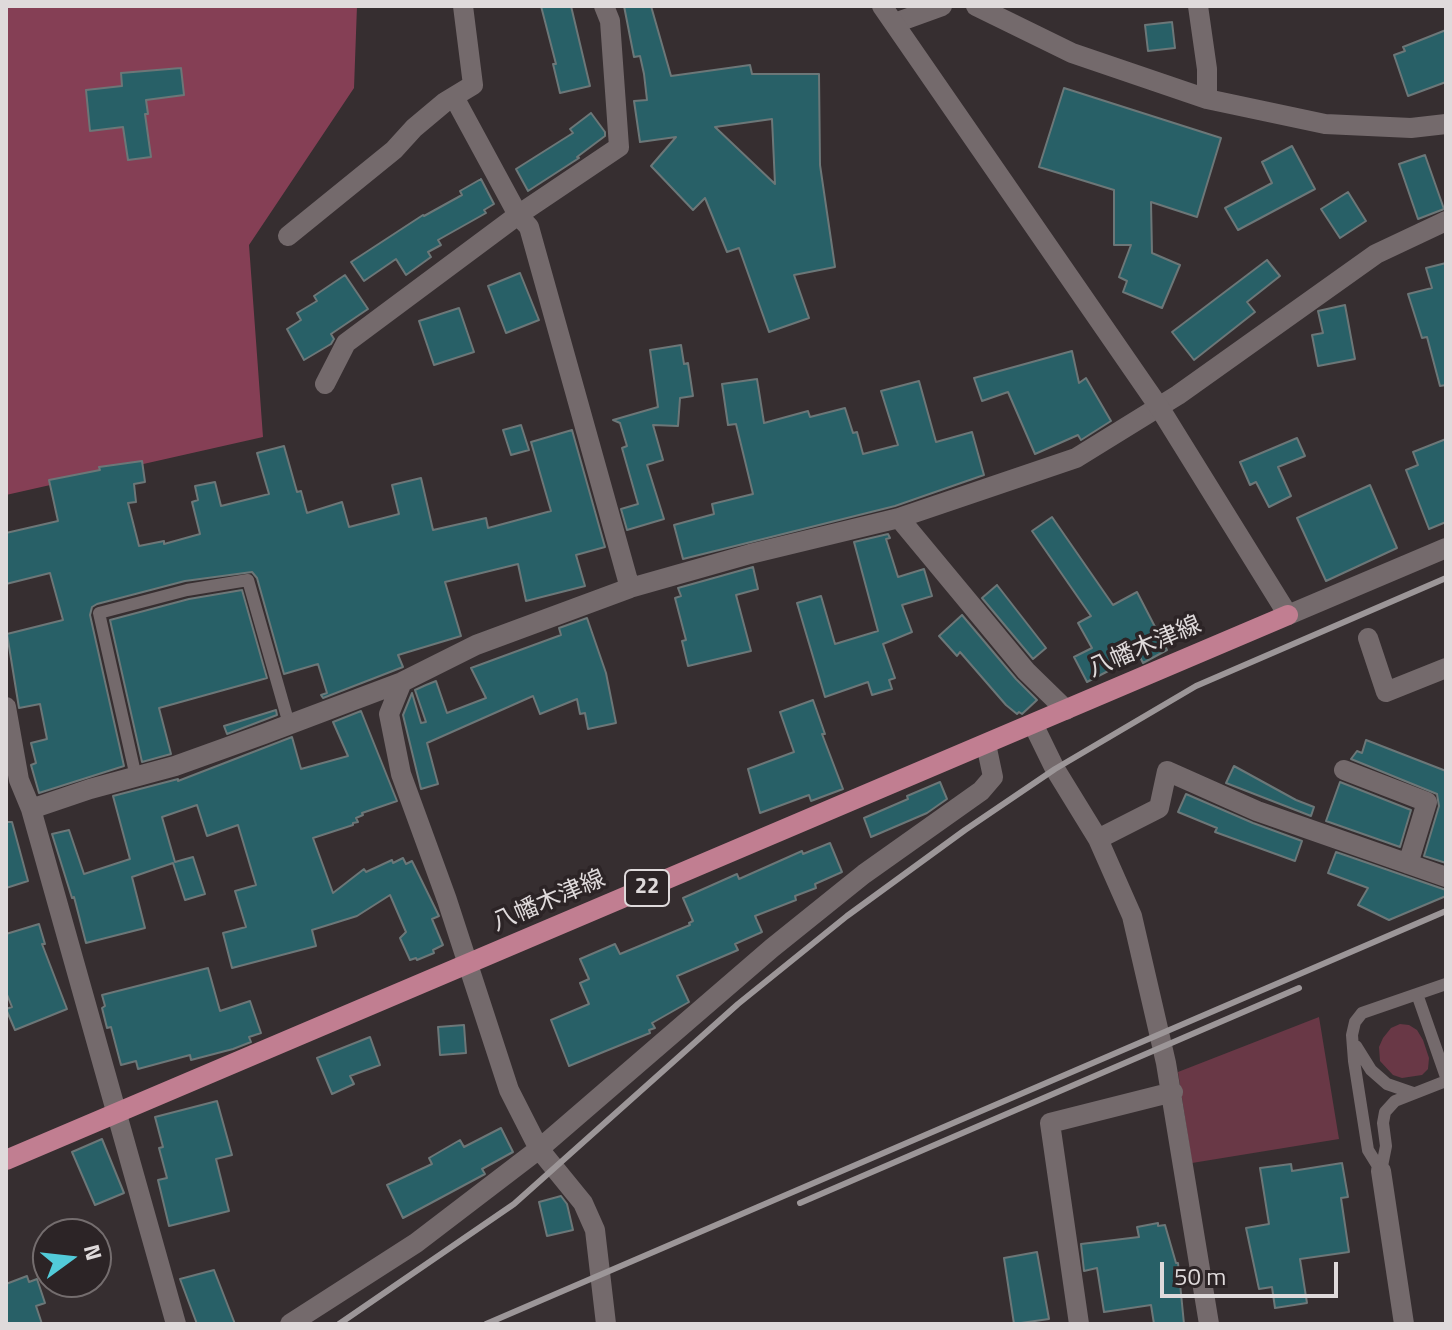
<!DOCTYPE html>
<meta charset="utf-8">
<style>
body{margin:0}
#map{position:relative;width:1452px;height:1330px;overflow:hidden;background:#362e30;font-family:"Titillium Web",sans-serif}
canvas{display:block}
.frame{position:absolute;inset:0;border:8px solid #dfdadb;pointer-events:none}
.north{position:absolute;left:32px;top:1218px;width:80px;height:80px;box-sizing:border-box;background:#2c2426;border:2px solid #746d6e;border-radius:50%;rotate:75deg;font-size:22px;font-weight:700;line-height:32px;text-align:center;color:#dfdadb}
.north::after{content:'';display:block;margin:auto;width:28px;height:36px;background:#52cbd9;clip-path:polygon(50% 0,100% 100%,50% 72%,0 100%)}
.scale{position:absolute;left:1160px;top:1262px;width:178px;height:36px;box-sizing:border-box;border:4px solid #dfdadb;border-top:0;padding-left:10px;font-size:24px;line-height:28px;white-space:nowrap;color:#dfdadb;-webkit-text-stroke:6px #2c2426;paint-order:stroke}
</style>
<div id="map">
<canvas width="1452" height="1330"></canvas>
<div class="frame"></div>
<div class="north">N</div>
<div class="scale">50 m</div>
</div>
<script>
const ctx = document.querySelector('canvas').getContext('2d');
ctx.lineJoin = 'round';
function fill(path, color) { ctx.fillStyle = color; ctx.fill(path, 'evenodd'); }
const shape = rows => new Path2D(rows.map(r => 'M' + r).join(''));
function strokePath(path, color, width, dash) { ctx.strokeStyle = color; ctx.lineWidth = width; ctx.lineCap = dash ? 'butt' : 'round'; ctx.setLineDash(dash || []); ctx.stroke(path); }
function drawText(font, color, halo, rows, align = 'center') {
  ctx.font = font + ' "Titillium Web","Noto Sans JP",sans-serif'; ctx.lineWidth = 7; ctx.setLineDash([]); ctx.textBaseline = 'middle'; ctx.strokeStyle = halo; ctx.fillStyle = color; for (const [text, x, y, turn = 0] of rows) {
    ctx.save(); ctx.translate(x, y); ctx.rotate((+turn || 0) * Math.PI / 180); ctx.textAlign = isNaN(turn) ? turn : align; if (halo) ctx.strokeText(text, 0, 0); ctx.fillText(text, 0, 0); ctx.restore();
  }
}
fill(shape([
 [1319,1017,1339,1139,1192,1163,1178,1072],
 [1400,1024,1409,1025,1417,1030,1423,1040,1429,1058,1428,1069,1422,1075,1402,1078,1393,1075,1380,1061,1379,1047,1383,1038,1391,1028]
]), '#693846');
fill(shape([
 [6,6,357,6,354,88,249,245,263,437,6,495]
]), '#853f55');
const building = shape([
 [541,6,571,6,590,86,560,93,553,64,556,64,541,6],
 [624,6,651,6,671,76,750,65,752,74,819,74,820,165,835,267,794,275,809,318,769,332,739,248,727,252,705,198,693,210,651,166,676,137,640,142,634,101,647,100,644,74,640,56,634,57,624,6],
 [772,119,775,184,715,127,772,119],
 [1172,22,1175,48,1148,51,1145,25,1172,22],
 [1446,30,1446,82,1408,96,1394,55,1405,51,1403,47,1446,30],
 [181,68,184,95,146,100,148,114,145,114,151,157,128,160,123,127,90,131,86,90,122,86,121,73,181,68],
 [1064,88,1221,138,1197,217,1151,202,1152,253,1180,265,1162,308,1123,292,1127,281,1119,277,1131,245,1114,245,1114,190,1039,167,1064,88],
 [591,113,605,132,605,136,577,157,579,158,528,191,516,169,573,133,570,129,591,113],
 [1292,146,1315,189,1238,230,1225,208,1272,183,1262,162,1292,146],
 [1425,155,1444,209,1418,219,1399,164,1425,155],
 [481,179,494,204,484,210,486,213,438,240,441,245,428,252,431,257,406,275,396,259,364,281,351,262,423,215,424,216,462,195,460,191,481,179],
 [1348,192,1366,221,1340,238,1321,209,1348,192],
 [1267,260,1280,276,1247,302,1255,312,1194,360,1172,332,1267,260],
 [1446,263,1446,385,1440,386,1427,337,1422,338,1408,294,1432,288,1426,268,1446,263],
 [520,273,539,320,506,333,488,286,520,273],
 [345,275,368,309,331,334,334,339,331,344,304,360,287,329,301,320,297,313,317,301,314,296,345,275],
 [1345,305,1355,359,1318,366,1312,335,1323,333,1318,311,1345,305],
 [459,308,474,352,434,365,419,321,459,308],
 [681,345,684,364,688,363,693,396,680,398,678,426,653,425,663,460,647,465,664,519,627,530,621,509,638,504,622,448,627,446,620,423,613,420,658,407,650,350,681,345],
 [1072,351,1079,383,1086,378,1111,421,1081,440,1078,435,1035,454,1008,392,982,401,974,378,1072,351],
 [757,379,764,423,808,411,810,417,845,408,853,433,857,432,863,454,898,445,881,391,919,381,936,442,972,432,984,475,895,506,683,559,674,525,714,514,712,504,753,494,736,424,728,425,722,384,757,379],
 [521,425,529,450,511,455,503,430,521,425],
 [572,430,605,547,576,555,585,586,526,601,518,564,445,582,461,636,398,655,403,667,323,698,321,695,327,693,318,664,284,674,257,578,252,572,185,581,97,604,92,607,90,615,124,766,39,793,31,765,36,763,31,743,47,739,40,704,19,708,7,634,63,620,50,573,6,584,6,533,58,521,49,480,100,470,99,467,142,461,145,482,134,484,136,502,128,503,139,546,164,541,164,544,200,534,192,502,198,500,195,486,215,482,221,506,269,494,257,453,284,446,297,492,301,491,307,513,342,502,349,527,399,514,392,485,421,478,433,530,486,518,488,528,551,511,531,442,572,430],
 [1297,438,1305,456,1278,467,1291,496,1269,507,1256,482,1250,485,1240,462,1297,438],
 [1446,439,1446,522,1429,529,1406,470,1418,465,1413,452,1446,439],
 [1370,485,1397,548,1326,581,1297,518,1370,485],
 [1052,517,1113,605,1137,592,1167,650,1143,663,1139,655,1087,682,1074,657,1092,648,1078,623,1091,616,1032,531,1052,517],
 [888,534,890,538,886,539,898,577,924,569,932,596,902,605,912,632,883,644,895,678,889,680,892,689,872,695,868,682,825,697,797,603,821,596,835,644,878,631,854,542,888,534],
 [753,567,758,589,736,595,751,651,688,666,682,641,686,640,675,598,681,596,678,588,753,567],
 [997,585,1046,648,1033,659,982,598,997,585],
 [242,590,267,678,159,708,171,754,142,762,110,620,189,599,242,590],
 [962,615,1016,679,1037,700,1022,714,1019,712,1017,714,1006,705,960,652,957,656,939,636,962,615],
 [587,618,606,673,616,723,588,729,585,713,580,714,577,699,540,714,533,696,427,743,438,784,421,789,403,715,412,693,421,723,426,722,415,690,426,685,436,681,447,713,486,698,471,668,561,635,559,628,587,618],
 [813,700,825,734,822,734,843,789,811,801,809,795,760,813,748,769,794,752,780,712,813,700],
 [276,710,277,715,227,734,224,726,276,710],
 [361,711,397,801,362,813,363,815,356,818,358,822,353,823,353,825,313,838,333,893,364,869,366,872,392,860,393,863,403,858,406,864,412,861,439,916,432,919,443,945,433,950,434,953,417,960,416,958,410,960,400,938,406,932,390,895,357,916,312,930,316,946,232,968,223,933,246,927,235,891,256,885,238,825,207,836,197,805,162,817,175,862,193,857,205,894,185,900,173,863,132,877,145,928,86,943,74,897,72,898,52,834,69,830,84,874,130,859,113,796,178,779,178,781,292,737,301,769,348,756,333,722,361,711],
 [1366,740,1446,771,1446,863,1424,856,1439,806,1437,794,1351,759,1357,751,1362,753,1366,740],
 [1234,766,1296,800,1314,807,1311,816,1226,783,1234,766],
 [940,782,947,799,927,813,871,837,864,818,908,799,907,796,940,782],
 [1340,782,1411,810,1400,847,1326,821,1340,782],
 [1186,794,1253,823,1302,841,1295,861,1215,832,1217,828,1178,812,1186,794],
 [6,822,12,822,28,881,6,888,6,822],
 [830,843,842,872,815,884,816,888,795,896,796,900,755,916,762,932,735,944,738,950,677,976,689,1002,652,1023,655,1028,649,1030,650,1033,569,1066,551,1020,589,1004,580,983,589,979,580,959,615,944,620,954,690,925,689,923,693,921,683,898,737,874,739,879,802,851,803,854,830,843],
 [1336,852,1446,890,1446,896,1389,920,1358,905,1368,888,1328,873,1336,852],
 [39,924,45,944,42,944,67,1009,15,1030,6,1009,12,1007,6,992,6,934,39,924],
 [208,968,220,1011,250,1001,261,1033,249,1037,251,1042,233,1049,191,1060,190,1055,138,1069,136,1061,121,1065,111,1027,107,1028,102,1008,105,1006,102,995,208,968],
 [464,1025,466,1053,440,1055,438,1027,464,1025],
 [370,1037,380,1065,350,1076,354,1084,332,1094,317,1058,370,1037],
 [217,1101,232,1155,216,1159,229,1211,169,1226,158,1180,167,1178,159,1148,163,1147,155,1117,217,1101],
 [501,1128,513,1152,482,1169,485,1174,403,1218,387,1185,432,1164,429,1158,460,1140,464,1147,501,1128],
 [102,1139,124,1193,95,1205,72,1152,102,1139],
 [1342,1163,1348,1197,1341,1198,1349,1252,1300,1259,1307,1303,1275,1308,1272,1287,1259,1289,1246,1228,1269,1224,1260,1168,1291,1164,1292,1171,1342,1163],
 [561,1196,567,1204,573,1230,547,1236,539,1202,561,1196],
 [1158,1223,1158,1226,1165,1225,1176,1263,1178,1263,1184,1324,1154,1324,1151,1305,1104,1312,1097,1268,1084,1271,1081,1244,1139,1237,1137,1227,1158,1223],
 [1037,1252,1049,1319,1014,1324,1004,1258,1037,1252],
 [214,1270,235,1324,197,1324,180,1279,214,1270],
 [27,1276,29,1282,37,1279,45,1303,36,1306,42,1324,6,1324,6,1284,27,1276]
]);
fill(building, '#286067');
strokePath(building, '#6c7778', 2);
strokePath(shape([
 [136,777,99,613,187,590,248,580,289,724],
 [1417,994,1446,1077],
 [1356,1046,1371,1070,1387,1084,1413,1093],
 [1381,1171,1368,1150,1354,1061,1352,1035,1355,1022,1362,1013,1446,984],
 [1381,1171,1386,1146,1383,1123,1385,1112,1395,1101,1446,1081]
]), '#746a6c', 12);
strokePath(shape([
 [604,6,610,21,619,147,518,215,529,227,630,588],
 [976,6,1072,53,1207,99,1325,124,1411,128,1446,124],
 [1198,6,1207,69,1207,99],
 [895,23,942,6],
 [288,236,394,150,414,128,445,102,473,85,463,6],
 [325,384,346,343,518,215,454,97],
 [899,518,1076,458,1178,395,1376,254,1446,221],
 [1368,638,1386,692,1446,668],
 [402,682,389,714,401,774,447,900,509,1090,539,1149,583,1203,595,1230,606,1324],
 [6,707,19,780,31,809,176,1324],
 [1033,724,1055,769,1098,839],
 [1344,770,1427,802,1408,864],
 [31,809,90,789,175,766,264,734,402,682,476,645,630,588,750,554,899,518,1026,671,1066,710],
 [1381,1171,1404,1324],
 [290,1324,416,1243,539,1149,772,948,864,874,981,791,993,777,986,744],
 [1079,1324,1050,1123,1173,1092],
 [1209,1324,1166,1063,1132,916,1098,839,1159,808,1167,771,1257,811,1446,877]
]), '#746a6c', 20);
strokePath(shape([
 [882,6,1159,407,1288,615,1446,548]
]), '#746a6c', 20);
strokePath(shape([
 [6,1160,1288,615]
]), '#c17e91', 20);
strokePath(shape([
 [800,1203,1299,988],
 [339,1324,514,1204,738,1004,847,916,965,830,1055,769,1196,686,1446,578],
 [486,1324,1446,911]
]), '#9c9698', 6);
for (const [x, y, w] of [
 [647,888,44]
]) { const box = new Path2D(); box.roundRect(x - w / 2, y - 18, w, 36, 6); ctx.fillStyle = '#2c2426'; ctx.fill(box); strokePath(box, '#dfdadb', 2); }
drawText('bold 22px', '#dfdadb', null, [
 ["22",647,888]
]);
drawText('24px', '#dfdadb', '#2c2426', [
 ["八幡木津線",1145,648,-23],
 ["八幡木津線",549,902,-23]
]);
</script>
